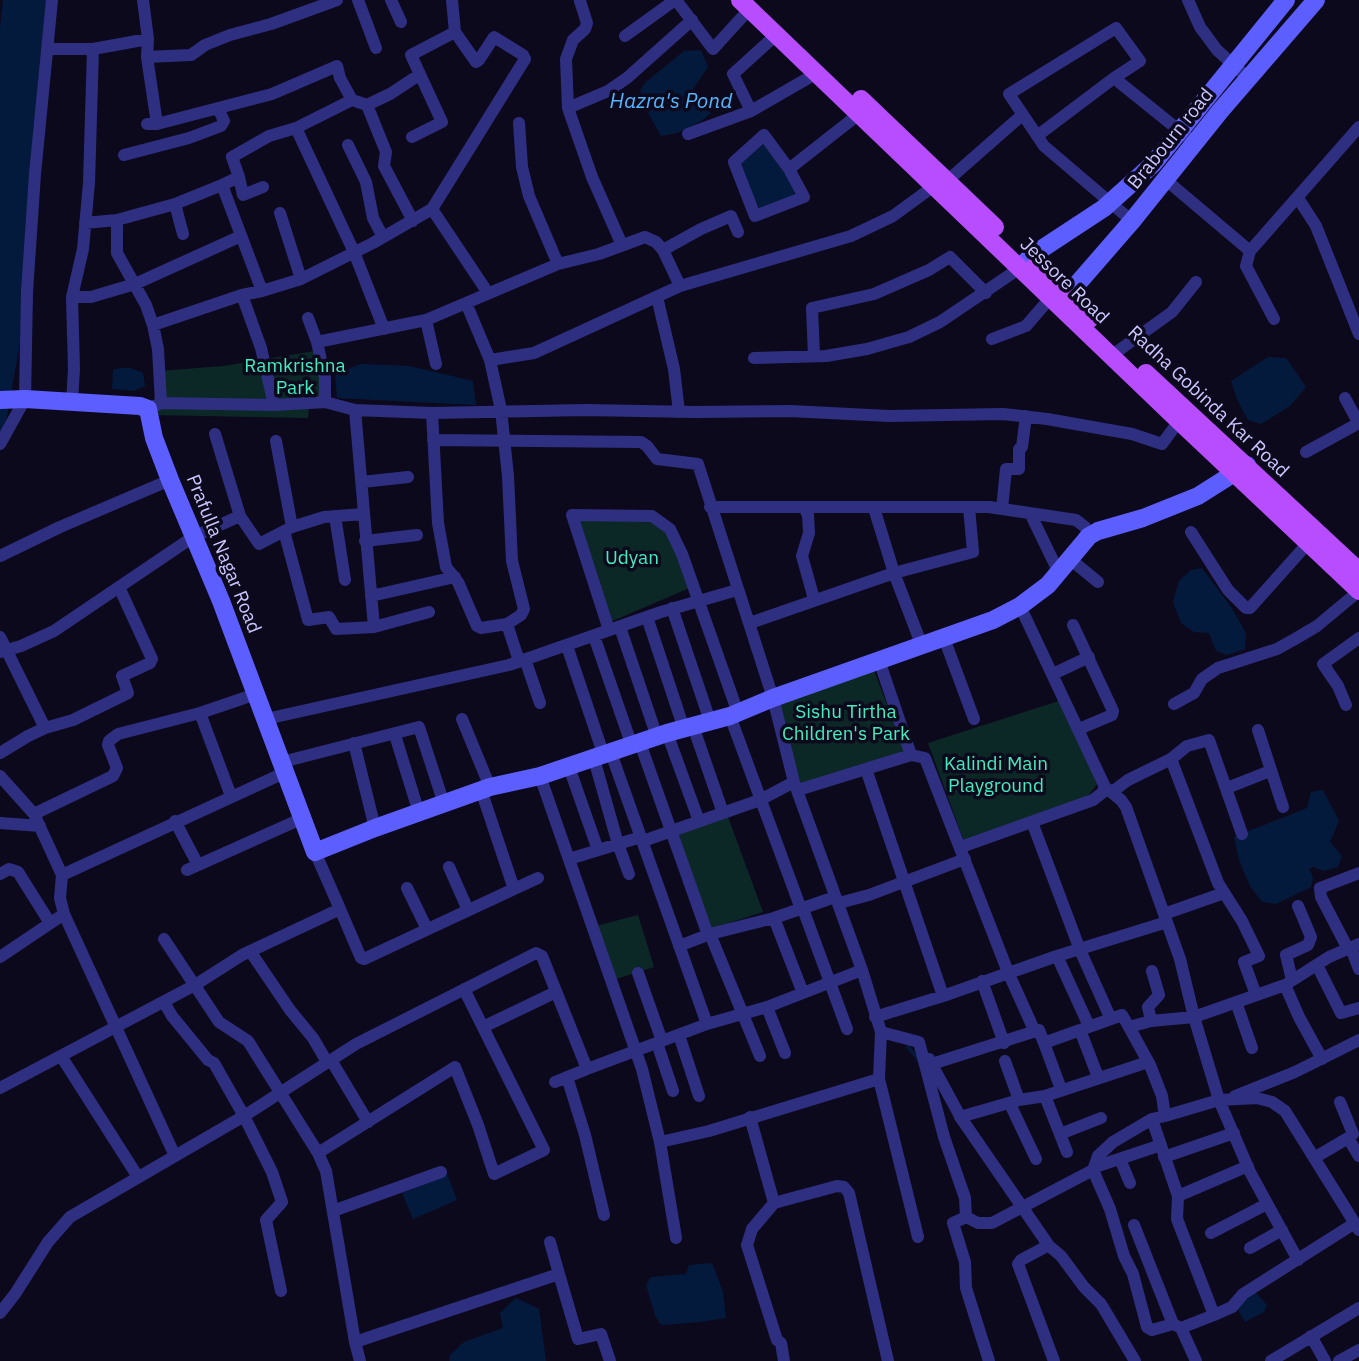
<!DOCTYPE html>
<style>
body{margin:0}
canvas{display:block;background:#0c091d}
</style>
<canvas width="1359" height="1361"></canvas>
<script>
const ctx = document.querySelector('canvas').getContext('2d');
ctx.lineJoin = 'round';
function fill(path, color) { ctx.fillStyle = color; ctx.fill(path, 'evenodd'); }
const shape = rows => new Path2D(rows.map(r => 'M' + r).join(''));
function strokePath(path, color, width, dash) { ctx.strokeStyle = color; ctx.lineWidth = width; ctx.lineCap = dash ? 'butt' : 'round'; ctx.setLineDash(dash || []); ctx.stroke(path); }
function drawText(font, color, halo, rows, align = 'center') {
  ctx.font = font + ' "IBM Plex Sans",sans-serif'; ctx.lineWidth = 7; ctx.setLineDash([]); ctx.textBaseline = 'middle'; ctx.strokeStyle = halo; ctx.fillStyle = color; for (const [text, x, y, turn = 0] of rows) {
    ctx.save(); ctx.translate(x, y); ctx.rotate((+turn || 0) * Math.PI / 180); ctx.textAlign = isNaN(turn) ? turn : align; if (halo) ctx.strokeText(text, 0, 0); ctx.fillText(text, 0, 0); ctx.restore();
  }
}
fill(shape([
 [315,351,325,402,309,405,308,418,154,415,165,399,159,371,223,366],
 [568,513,654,514,699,584,603,625],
 [873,668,905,751,801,784,776,703],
 [1062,700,1097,784,1088,796,965,844,928,743],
 [725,809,763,912,707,930,671,830],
 [638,915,654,967,610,981,592,927]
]), '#0c2826');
fill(shape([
 [3,0,53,0,23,327,4,432,0,435,0,28],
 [701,50,708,67,693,89,711,113,701,121,677,133,661,136,647,111,640,90,646,82,684,51],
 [763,141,796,186,794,196,762,210,755,204,738,162],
 [1268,357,1286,358,1306,387,1290,406,1261,424,1248,420,1237,399,1231,381],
 [361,364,409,366,473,381,476,405,337,398,335,374],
 [120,368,131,368,143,373,145,386,134,391,112,389,113,370],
 [1202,568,1231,607,1246,633,1245,649,1227,655,1216,651,1209,633,1194,632,1181,623,1173,602,1179,581,1191,570],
 [1323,790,1339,821,1330,842,1342,856,1338,867,1324,871,1313,867,1309,869,1313,878,1311,887,1276,904,1262,902,1250,886,1239,860,1234,837,1307,808,1311,792],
 [447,1174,457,1200,413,1219,402,1193],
 [712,1263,723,1292,726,1318,700,1322,661,1325,655,1315,646,1285,651,1277,686,1274,689,1265],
 [1254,1291,1267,1305,1264,1312,1245,1322,1235,1304],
 [516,1298,539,1309,546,1361,449,1361,450,1355,464,1342,503,1328,500,1313]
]), '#031a3c');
strokePath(shape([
 [908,1047,918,1059]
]), '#031a3c', 3.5);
strokePath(shape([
 [143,0,148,39,147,57,157,124],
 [358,0,376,48],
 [391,0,401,22],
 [676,0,713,49,744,15,747,6],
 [1188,0,1200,27,1217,50,1248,78],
 [580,1,587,23,585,29,573,40,566,59,568,108,592,177,622,245],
 [625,36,675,0],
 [47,49,93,49,148,39],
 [147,57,191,55,205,45,230,35,271,24,337,0],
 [1114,78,1140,61,1116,28,1009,94,1044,146,1132,221],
 [367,105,390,94,419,75],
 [568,108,608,91,627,78,692,20],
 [751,111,733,74,776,35],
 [519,123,522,167,529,196,558,264],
 [147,124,157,124,272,94,337,66,340,78,352,100,367,105,386,152,384,166,413,221],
 [296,128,354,252,384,329],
 [688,134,751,111,817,73],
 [764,135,789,169,804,197,755,216,734,162,764,135],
 [1037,136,1114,78,1186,136],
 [412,137,442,122,411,55,455,32],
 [348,145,366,182,373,218,383,237],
 [124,155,189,138,221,126,224,121,218,108],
 [789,169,859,114],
 [239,177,243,195,263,187],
 [1166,180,1250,251],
 [947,181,1021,116],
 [222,185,262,291],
 [1298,198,1316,226,1359,334],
 [175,204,183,234],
 [432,209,488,293],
 [280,213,301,279],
 [117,220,117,253,146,305,153,325,158,349,161,403],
 [85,223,117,220,175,204,222,185,239,177,232,157,269,136,296,128,352,100],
 [663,250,701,229,731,216,738,232],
 [242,295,261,348,274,405],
 [72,297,91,297,135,284,241,236],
 [657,297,674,369,679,412],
 [466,303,490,360,501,410,508,476,512,561,524,609,521,615,507,624,519,661],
 [308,318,317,342,325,378,325,402],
 [1274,319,1246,266,1250,251,1359,127],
 [426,320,436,364],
 [153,325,242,295,262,291,301,279,373,243,432,209,525,59,523,55,494,37,479,60,476,62,455,32,452,0],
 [992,339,1026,326,1051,297],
 [317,342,426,320,558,264,599,254,645,237,656,242,663,250,680,286],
 [814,356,812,308,874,294,929,270,950,257,986,293],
 [1111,356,1172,312,1196,282],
 [754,358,826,356,867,349,909,337,940,322,1020,268],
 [490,360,534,353,680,286,851,236,893,216,934,186],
 [1345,398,1359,424],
 [72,402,74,369,72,297,83,249,89,183,93,49],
 [148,409,161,403,274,405,325,402,355,410,432,413,586,410,696,412,790,411,889,416,1003,414,1047,419,1132,434,1162,444,1179,421],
 [355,410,374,627],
 [432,413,438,523,446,567,458,582,477,626,481,628,507,624],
 [215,434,240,516,259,544,292,527,324,517,364,514],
 [433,440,641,442,647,446,657,459,698,464,773,698,794,782,862,970,881,1032,879,1079,918,1237],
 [276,441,292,527],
 [0,444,25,399,27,292,35,174,52,0],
 [1306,452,1359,423],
 [362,482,408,477],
 [710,507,989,507,1076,520,1085,527,1089,536],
 [804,507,808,515,809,533,802,556,814,599],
 [874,508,894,573,922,646],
 [1002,509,1006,469,1019,469,1019,449,1022,447,1026,416],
 [1030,513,1059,573],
 [335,516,345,580],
 [284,531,308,620,329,617,336,629,374,627,429,612],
 [1191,532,1228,590,1246,608,1250,608,1309,542],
 [365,541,417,535],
 [0,556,60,527,170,480],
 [1070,559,1098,582],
 [371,596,455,577],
 [672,608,710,721],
 [647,617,684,729],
 [750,623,894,573,973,552,969,507],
 [1073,625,1113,711,1112,715,1079,729],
 [620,627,657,737],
 [609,630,572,515,652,516,670,529,682,554,738,713],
 [594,636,632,746],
 [0,637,45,728],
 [944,638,974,719],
 [567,646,604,756],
 [0,652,21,646,54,631,193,537,240,516],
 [525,659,540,703],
 [879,660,911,755],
 [1053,674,1089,657],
 [1174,704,1194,693,1202,679,1218,668,1277,649,1295,639,1317,626,1359,591],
 [1346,705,1338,686,1323,664,1359,638],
 [200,713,231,796],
 [730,716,801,909],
 [266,719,509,665,661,612,737,590],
 [462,719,490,787],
 [693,726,723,813],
 [1258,730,1283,807],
 [667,733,699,821],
 [395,735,419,813],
 [354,743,375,828],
 [640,743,708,935],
 [0,753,28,736,45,728,73,720,128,693,122,676,150,663,152,659,119,587],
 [611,753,707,1024],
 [594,759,618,844,629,874],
 [1171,759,1187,746,1209,740,1242,834],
 [282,762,419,727,444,804],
 [569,767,598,850],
 [866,769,943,996],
 [0,776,34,814,62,875,286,772],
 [540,776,642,1069,660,1142,676,1238],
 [1105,787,1121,800,1126,807,1180,959,1194,1017,1219,1100,1250,1172,1298,1260],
 [1227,788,1270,771],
 [798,790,911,755,925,758,1008,972,1035,1032],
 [1112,792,1128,780,1171,759,1218,883,1242,921,1259,956,1244,962,1256,995],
 [34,814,113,776,117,768,108,745,109,741,118,734,200,713,256,694],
 [175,821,198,865],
 [1032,822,1080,950,1110,1017],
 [0,823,40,826],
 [643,841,760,800,794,782],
 [961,847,1093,800,1102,793,1105,787,1020,606],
 [315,852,340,909],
 [569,859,641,837],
 [449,867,468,910],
 [187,870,303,818],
 [0,874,9,869,18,872,50,923],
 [62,875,60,898,64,914],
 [407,888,427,929],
 [514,889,538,878],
 [839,903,869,895,965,859],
 [803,909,847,1029],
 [1164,914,1224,893],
 [774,918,803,993],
 [710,934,760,1056],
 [164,939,219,1022,248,1041,318,1153,326,1171,355,1342,360,1361],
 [679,946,710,934,774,918,835,897],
 [1351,948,1359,969],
 [1348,949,1321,897,1320,888,1359,873],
 [250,951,290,1010,313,1038,327,1062],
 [1057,956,1089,1026],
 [0,957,64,914,175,1156,70,1217,48,1242,15,1294,0,1313],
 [1317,965,1341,1013,1359,1008],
 [638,973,662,1041],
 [1292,980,1286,955,1308,945,1311,937,1298,906],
 [982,981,1004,1043],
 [1285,985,1299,1017,1322,1059],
 [164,1002,172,1016,208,1060,214,1063,244,1116,272,1172,282,1202,266,1220,281,1291],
 [1236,1002,1252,1048],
 [767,1007,785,1053],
 [875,1017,943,996,1057,956,1167,922],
 [1151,1021,1148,1007,1159,995,1152,971],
 [483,1027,556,992],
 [1083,1029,1122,1015,1129,1027],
 [881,1032,919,1042,944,1137,965,1198,966,1217,978,1223,992,1223,1093,1170,1110,1209,1124,1256,1133,1274,1147,1327,1152,1330,1173,1324,1181,1328,1214,1315,1177,1219,1178,1196,1152,1119],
 [679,1035,699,1096],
 [657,1043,673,1091],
 [1044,1043,1061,1089],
 [61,1056,138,1177],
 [929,1059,961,1118,1047,1243,1047,1246,1021,1260,1018,1264,1054,1361],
 [331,1060,368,1122],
 [1005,1061,1019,1100],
 [935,1063,1039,1030,1044,1043,1080,1030,1098,1077],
 [567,1077,585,1135,604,1215],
 [555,1082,587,1069],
 [0,1088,195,985,242,955,340,909,361,958,364,959,514,889,481,790],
 [1045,1096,1067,1152],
 [1235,1096,1295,1072,1359,1040],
 [1340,1102,1353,1134],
 [1010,1104,1036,1159],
 [1165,1116,1219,1100,1257,1098,1272,1102,1285,1111,1359,1230],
 [750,1117,774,1203,752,1229,747,1245,777,1340,781,1343,784,1361],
 [960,1117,1019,1100,1045,1096,1148,1062],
 [1060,1134,1101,1118],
 [660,1142,709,1131,879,1079],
 [318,1153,455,1067,478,1125,494,1174,544,1150,464,989],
 [175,1156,244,1116,356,1044,536,953,542,956,587,1069,707,1024,767,1007,862,970],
 [1164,1157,1234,1133],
 [1314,1158,1348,1138,1359,1156],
 [1120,1159,1130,1183],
 [1095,1167,1161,1145],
 [1093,1170,1098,1156,1113,1142,1152,1119,1165,1116,1162,1096,1150,1065,1129,1027,1151,1021,1194,1017,1285,985,1329,957,1359,944],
 [1178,1196,1248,1166],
 [774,1203,837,1186,844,1187,849,1193,888,1361],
 [333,1211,441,1172],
 [966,1217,953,1223,965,1262,966,1288,989,1361],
 [1134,1225,1173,1324],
 [1211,1233,1267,1204],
 [550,1242,559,1274],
 [1048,1245,1061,1256,1084,1287,1101,1304,1135,1361],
 [1250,1248,1282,1230],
 [1214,1315,1232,1307,1243,1294,1355,1223],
 [1181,1328,1196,1361],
 [1311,1336,1325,1361],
 [355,1342,559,1274,578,1339,601,1334,610,1361],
 [1271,1361,1359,1308],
 [1339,1361,1359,1350]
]), '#2f2f82', 12);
strokePath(shape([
 [1020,268,1031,256,1104,208,1153,164,1286,0],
 [1059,305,1132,221,1221,110,1316,0],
 [0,400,25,399,140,406,148,409,154,438,170,480,221,601,315,852,375,828,490,787,540,776,667,733,730,716,773,698,993,620,1020,606,1048,585,1089,536,1098,531,1143,518,1198,496,1247,465]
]), '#5d5eff', 18);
strokePath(shape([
 [740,0,1179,421,1359,591],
 [861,99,995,227],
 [1035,266,1090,319],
 [1146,373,1359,571]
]), '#b74dff', 18);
drawText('19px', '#cbc6ff', '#0c091d', [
 ["Brabourn road",1171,139,-51],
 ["Jessore Road",1064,281,44],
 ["Radha Gobinda Kar Road",1208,402,43],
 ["Prafulla Nagar Road",223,554,68]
]);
drawText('19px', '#45ecbd', '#0c091d', [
 ["Ramkrishna",295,367],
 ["Park",295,389],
 ["Udyan",632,559],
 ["Sishu Tirtha",846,713],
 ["Children's Park",846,735],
 ["Kalindi Main",996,765],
 ["Playground",996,787]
]);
drawText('italic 21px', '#54b5ff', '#0c091d', [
 ["Hazra's Pond",671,102]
]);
</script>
